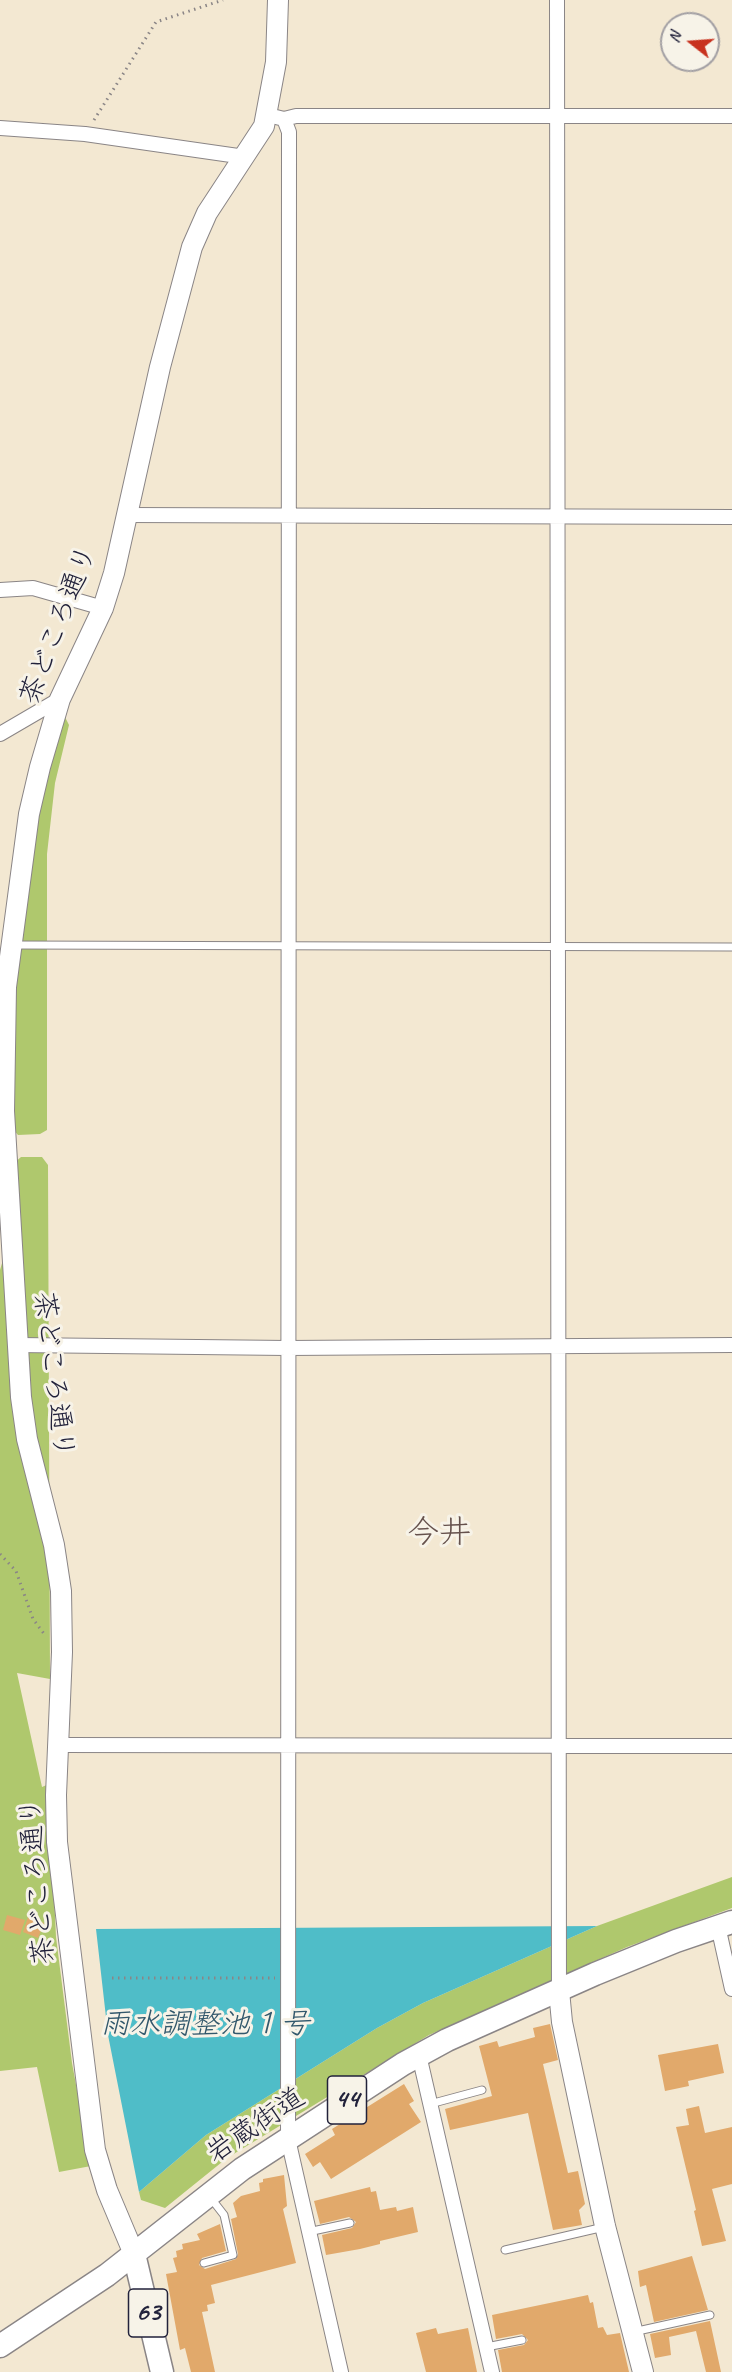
<!DOCTYPE html>
<html>
<head>
<meta charset="utf-8">
<style>
	body { margin:0 }
	#map { position:relative; width:732px; height:2372px; overflow:hidden; background:#f3e8d2; font-family:Caveat,sans-serif }
	canvas { display:block }
	.north { position:absolute; left:660px; top:12px; width:60px; height:60px; box-sizing:border-box; background:#f7f3e8; border:2px solid #a29fa3; border-radius:50%; rotate:287deg; font-size:16px; font-weight:700; line-height:24px; text-align:center; color:#22223b }
	.north::after { content:''; display:block; margin:auto; width:21px; height:27px; background:#c8321e; clip-path:polygon(50% 0,100% 100%,50% 72%,0 100%) }
</style>
</head>
<body>
<div id="map">
<canvas width="732" height="2372"></canvas>
<div class="north">N</div>
</div>
<script>
const ctx = document.querySelector('canvas').getContext('2d');
ctx.lineJoin = 'round';
function paint(path, color) {
  ctx.fillStyle = color;
  ctx.fill(path, 'evenodd');
}
function shape(rows) {
  const path = new Path2D();
  for (const r of rows) {
    path.moveTo(r[0], r[1]);
    for (let i = 2; i < r.length; i += 2) path.lineTo(r[i], r[i + 1]);
  }
  return path;
}
function stroke(path, color, width, dash) {
  ctx.strokeStyle = color;
  ctx.lineWidth = width;
  ctx.lineCap = dash ? 'butt' : 'round';
  ctx.setLineDash(dash || []);
  ctx.stroke(path);
}
function label(font, color, halo, rows, align = 'center') {
  ctx.font = font + ' Caveat,"Klee One",sans-serif';
  ctx.lineWidth = 6;
  ctx.setLineDash([]);
  ctx.textBaseline = 'middle';
  ctx.strokeStyle = halo;
  ctx.fillStyle = color;
  for (const [text, x, y, turn = 0] of rows) {
    ctx.save();
    ctx.translate(x, y);
    ctx.rotate((+turn || 0) * Math.PI / 180);
    ctx.textAlign = isNaN(turn) ? turn : align;
    if (halo) ctx.strokeText(text, 0, 0);
    ctx.fillText(text, 0, 0);
    ctx.restore();
  }
}
paint(shape([
	[65,717,69,725,55,783,47,854,47,1130,40,1134,18,1135,10,1126,10,993,30,829],
	[21,1157,42,1157,48,1165,50,1679,17,1673,42,1787,49,1784,56,1937,72,2063,91,2166,59,2172,37,2067,0,2071,0,1270,15,1219,13,1164],
	[732,1877,732,1908,627,1947,429,2035,227,2158,165,2208,141,2200,139,2192,206,2135,377,2028,423,2003,597,1926]
]), '#afc86d');
paint(shape([
	[597,1926,423,2003,377,2028,206,2135,139,2192,108,2035,96,1929]
]), '#4fbdc8');
paint(shape([
	[7,1915,25,1920,20,1935,3,1930],
	[28,1917,44,1923,38,1938,23,1932],
	[550,2024,558,2060,543,2064,568,2173,578,2171,585,2204,579,2210,582,2225,553,2230,528,2113,450,2130,445,2109,492,2096,479,2046,497,2041,499,2047,535,2037,533,2028],
	[718,2044,724,2073,688,2081,689,2086,665,2091,658,2055],
	[404,2084,414,2101,409,2104,421,2122,331,2179,320,2162,313,2167,305,2154,335,2135,332,2129],
	[699,2106,705,2133,732,2127,732,2184,712,2189,726,2241,702,2246,694,2211,696,2210,676,2127,689,2125,686,2109],
	[284,2175,287,2206,283,2209,296,2263,211,2285,215,2303,207,2305,208,2311,202,2312,215,2372,191,2372,185,2348,180,2350,166,2274,177,2272,173,2258,177,2257,176,2251,183,2249,182,2244,200,2240,197,2234,220,2224,226,2251,202,2258,199,2265,205,2269,236,2259,238,2254,231,2219,237,2217,233,2203,241,2196,260,2191,259,2183,263,2182,263,2179],
	[370,2187,371,2192,376,2191,380,2210,396,2207,397,2211,413,2207,418,2232,380,2241,380,2244,360,2249,326,2255,322,2235,352,2228,356,2222,349,2217,320,2224,314,2201],
	[692,2256,708,2310,654,2322,646,2285,640,2287,638,2271],
	[588,2295,590,2303,593,2302,598,2328,603,2327,607,2335,620,2333,629,2372,502,2372,498,2350,524,2345,528,2340,522,2334,496,2339,492,2315],
	[710,2321,721,2372,706,2372,696,2331,669,2337,671,2355,655,2358,650,2334],
	[436,2328,438,2334,468,2328,477,2372,426,2372,416,2333]
]), '#e1a96b');
const lane = shape([
	[13,945,732,947],
	[430,2104,482,2090],
	[308,2232,350,2223],
	[505,2250,604,2227],
	[204,2263,233,2255,224,2215,210,2197],
	[633,2332,710,2315],
	[486,2347,522,2340]
]);
const street = shape([
	[557,0,559,1991],
	[276,117,284,119,296,116,732,116],
	[284,119,289,132,288,2139,341,2372],
	[0,128,85,134,245,157],
	[126,515,732,517],
	[0,590,33,588,103,608],
	[0,734,60,699],
	[17,1345,287,1348,732,1345],
	[59,1745,732,1746],
	[718,1926,732,1989],
	[419,2055,492,2372]
]);
const secondary = shape([
	[559,1991,562,2022,605,2226,643,2372],
	[134,2254,107,2190,95,2150,57,1842,56,1795,62,1652,61,1591,54,1545,27,1439,21,1397,4,1111,6,987,29,814,40,767,60,699,103,608,114,573,160,367,192,247,207,213,264,126,276,62,278,0]
]);
const primary = shape([
	[134,2254,162,2372],
	[0,2346,107,2275,242,2169,403,2064,447,2040,595,1974,676,1941,732,1922]
]);
stroke(lane, '#8a8586', 9);
stroke(street, '#8a8586', 16);
stroke(secondary, '#8a8586', 22);
stroke(primary, '#8a8586', 25);
stroke(shape([
	[94,120,156,22,223,0],
	[0,1554,16,1571,33,1619,45,1635],
	[112,1978,275,1978]
]), '#8a8586', 3, [1.5, 4.5]);
stroke(lane, '#fff', 7);
stroke(street, '#fff', 14);
stroke(secondary, '#fff', 20);
stroke(primary, '#fff', 22);
for (const [x, y, w] of [
	[347,2100,39],
	[148,2313,39]
]) {
  const box = new Path2D();
  box.roundRect(x - w / 2, y - 24, w, 48, 4.5);
  ctx.fillStyle = '#f7f3e8';
  ctx.fill(box);
  stroke(box, '#22223b', 1.5);
}
label('bold 27px', '#22223b', null, [
	["44",347,2100],
	["63",148,2313]
]);
label('28px', '#22223b', '#f7f3e8', [
	["茶どころ通り",59,625,-69],
	["茶どころ通り",53,1375,83],
	["茶どころ通り",38,1881,-95],
	["岩蔵街道",256,2126,-34]
]);
label('italic 30px', '#32586c', '#f7f3e8', [
	["雨水調整池１号",205,2025]
]);
label('32px', '#65514c', '#f7f3e8', [
	["今井",439,1534]
]);
</script>
</body>
</html>
